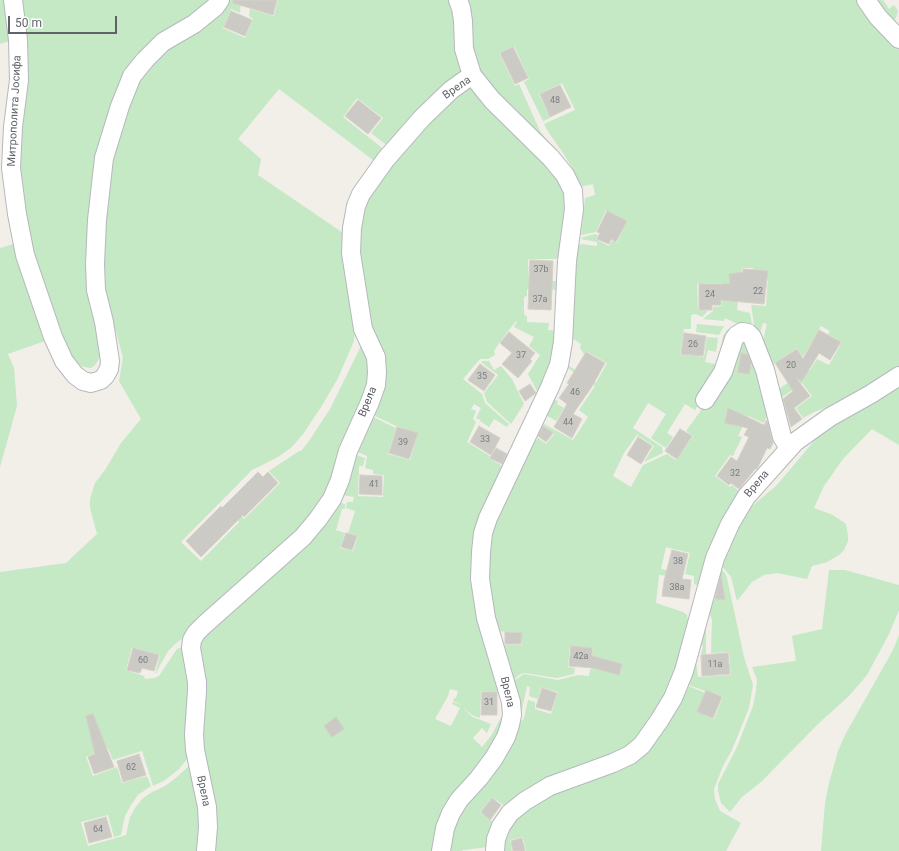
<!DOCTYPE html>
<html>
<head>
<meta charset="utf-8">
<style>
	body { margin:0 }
	#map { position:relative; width:899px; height:851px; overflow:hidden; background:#f1efe8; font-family:Roboto,sans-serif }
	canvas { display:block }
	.scale { position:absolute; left:8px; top:16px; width:109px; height:18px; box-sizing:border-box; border:2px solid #5f6368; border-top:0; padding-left:5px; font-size:12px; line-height:14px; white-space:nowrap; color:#5f6368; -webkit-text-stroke:3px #fff; paint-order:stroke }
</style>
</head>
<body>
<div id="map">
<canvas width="899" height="851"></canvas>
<div class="scale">50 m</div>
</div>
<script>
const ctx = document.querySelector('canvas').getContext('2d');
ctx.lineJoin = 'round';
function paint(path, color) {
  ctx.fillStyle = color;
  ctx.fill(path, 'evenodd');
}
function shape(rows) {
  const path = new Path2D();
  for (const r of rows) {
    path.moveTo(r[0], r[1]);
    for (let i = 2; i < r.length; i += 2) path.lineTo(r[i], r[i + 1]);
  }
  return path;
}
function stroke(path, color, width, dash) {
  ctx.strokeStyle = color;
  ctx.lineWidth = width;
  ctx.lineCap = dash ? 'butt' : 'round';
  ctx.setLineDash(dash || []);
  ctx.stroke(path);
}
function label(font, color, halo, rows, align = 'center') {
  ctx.font = font + ' Roboto,sans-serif';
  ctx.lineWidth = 3.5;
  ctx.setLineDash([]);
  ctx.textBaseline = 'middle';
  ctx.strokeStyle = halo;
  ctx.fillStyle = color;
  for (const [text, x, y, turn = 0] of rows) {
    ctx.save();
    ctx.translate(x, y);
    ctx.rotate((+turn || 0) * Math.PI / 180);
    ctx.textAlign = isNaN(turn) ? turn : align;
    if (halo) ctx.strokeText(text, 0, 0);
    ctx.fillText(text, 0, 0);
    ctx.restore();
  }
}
paint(shape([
	[0,0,5,0,10,41,0,44],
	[21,0,212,0,210,3,158,37,96,157,101,352,99,359,95,365,91,368,84,367,76,363,70,354,62,340,30,249,18,159],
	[227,0,241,0,240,13,231,9,223,28,245,38,253,19,249,16,250,9,274,16,278,0,863,0,899,44,899,368,834,405,814,412,803,418,796,408,812,396,802,383,777,401,775,393,783,386,810,370,817,359,829,365,842,342,828,334,830,331,821,326,803,357,797,348,767,368,763,340,767,324,763,323,757,343,751,305,766,306,768,279,753,277,753,268,742,268,737,310,750,313,753,331,725,318,724,321,703,319,713,311,713,307,722,306,722,283,697,284,698,310,708,311,702,317,696,314,691,315,691,329,684,329,680,354,704,357,707,337,718,338,716,352,708,350,705,362,719,365,722,353,720,352,723,336,727,330,729,329,728,342,718,372,695,410,685,404,667,433,673,437,666,448,651,438,666,414,648,403,633,428,662,447,663,453,644,462,654,446,637,435,624,453,613,476,631,487,643,465,667,454,676,460,693,436,686,431,705,405,744,336,770,410,764,423,748,416,738,436,742,437,733,456,730,455,715,476,730,487,732,485,740,492,721,521,712,542,697,585,694,584,694,576,685,574,690,553,666,547,661,569,681,574,680,577,659,575,656,603,683,612,687,615,688,620,687,633,678,668,654,718,626,749,506,807,492,797,480,812,495,824,488,847,463,850,462,851,449,851,450,839,457,817,524,718,528,700,535,702,535,709,551,714,558,692,541,687,538,699,529,696,530,687,527,686,521,714,514,681,524,674,558,680,578,675,589,676,590,670,591,670,593,648,570,646,568,667,575,668,574,674,557,678,524,673,519,675,514,680,509,661,502,646,505,645,522,645,522,633,497,631,489,590,489,537,527,452,538,438,546,444,554,434,543,425,544,424,573,440,588,417,579,410,595,386,566,367,566,364,596,383,607,363,586,351,584,354,580,348,581,344,570,337,573,263,577,247,581,244,597,246,597,242,581,239,581,238,595,234,598,235,596,239,609,246,612,240,617,243,627,221,606,210,596,232,581,235,585,198,595,195,593,184,580,187,571,166,563,153,549,133,544,124,575,110,562,83,539,94,550,118,543,121,524,82,529,79,514,46,499,53,515,86,519,84,540,131,553,148,463,69,460,74,389,147,371,133,383,118,357,98,343,117,386,151,377,163,279,89,238,139,261,159,258,175,346,235,355,331,354,341,338,378,323,404,303,434,291,448,278,457,252,470,181,542,201,561,239,522,233,515,236,511,244,519,280,483,269,471,296,453,302,450,311,438,330,409,361,346,369,357,369,383,333,481,314,518,191,632,175,644,168,651,156,673,155,674,160,655,132,647,126,670,144,676,145,679,154,678,159,676,177,649,182,647,185,650,191,674,192,753,179,769,165,780,153,786,142,751,113,760,108,748,86,757,93,776,117,767,122,783,147,776,151,786,138,795,131,805,125,816,121,835,114,837,108,815,81,822,88,846,126,835,130,817,135,808,142,799,152,792,165,786,177,777,191,764,194,765,202,851,0,851,0,572,66,563,97,534,90,508,90,499,95,483,105,470,121,443,141,419,119,381,123,357,104,290,103,242,111,159,136,85,152,62],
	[868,0,883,0,889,9,894,5,898,11,896,18,892,22],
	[460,87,471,87,555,173,567,195,560,257,555,259,528,259,529,281,559,281,559,290,527,289,527,296,524,297,524,314,527,317,527,322,549,323,548,330,557,331,553,362,539,395,528,374,540,355,529,346,534,337,514,327,517,321,516,321,499,343,494,351,495,355,488,359,480,359,463,379,482,394,485,403,509,424,507,427,494,419,489,427,480,421,480,420,476,418,481,408,474,404,471,409,476,411,473,419,476,422,467,442,490,456,489,458,504,467,482,514,500,698,499,698,499,692,481,691,480,718,474,716,468,712,462,705,453,701,454,698,456,698,458,691,450,689,448,696,435,719,451,726,460,708,452,704,453,702,462,705,468,713,473,717,491,724,487,733,482,728,473,738,482,747,491,736,503,714,504,723,434,851,210,851,201,763,194,645,335,501,345,504,345,509,342,509,336,530,345,533,340,548,353,551,358,536,348,533,355,511,346,508,347,502,353,502,354,497,342,495,351,453,365,458,363,466,359,466,358,496,383,497,384,475,373,474,373,470,365,468,367,456,353,450,369,415,396,428,388,454,410,460,418,433,396,426,369,413,370,334,355,223,376,180],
	[14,244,18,263,45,341,8,354,14,368,17,406,0,467,0,248],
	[697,324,719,326,724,326,719,335,696,332],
	[482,361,489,361,494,370,501,366,512,379,524,404,511,424,487,402,484,393,498,375,482,363],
	[899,384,899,445,872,429,843,459,824,486,814,508,833,515,846,524,848,536,848,541,844,550,839,555,827,562,812,566,807,579,777,573,764,575,752,582,737,601,731,577,721,565,740,520,751,507,777,485,824,429],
	[553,399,558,401,557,404,564,408,556,421,546,415],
	[721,569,725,573,727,578,744,657,753,685,749,708,732,750,723,766,714,789,715,799,720,811,741,823,726,851,526,851,523,837,510,840,512,851,502,851,503,844,512,824,523,812,561,788,603,774,678,706,689,686,705,693,697,712,714,719,723,697,706,690,705,691,689,685,696,661,698,677,731,675,729,652,711,653,712,620,708,608,711,599,725,600,720,570],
	[829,570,845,570,899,585,899,610,889,634,867,675,849,696,819,723,761,782,742,797,730,812,721,803,718,791,718,784,737,747,753,706,756,691,757,680,752,667,796,661,792,636,822,629],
	[706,621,706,654,701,654,703,646,700,645],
	[899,635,899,851,821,851,825,803,829,783,838,751,845,735,893,650]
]), '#c5e8c5');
const building = shape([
	[233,0,277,0,273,15,233,3,233,0],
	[231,11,252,20,245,36,224,27,231,11],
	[513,47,528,78,515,84,500,53,513,47],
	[560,85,571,107,550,117,540,94,560,85],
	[358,100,381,118,368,134,345,116,358,100],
	[607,211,627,221,616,242,611,239,609,244,597,239,600,233,597,232,607,211],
	[530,260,553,261,551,310,528,309,530,260],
	[743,269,768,271,764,304,721,300,721,305,712,305,712,310,699,310,699,284,730,284,729,274,743,272,743,269],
	[819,330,841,342,830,360,819,353,802,381,796,378,810,396,794,408,802,419,791,427,783,399,793,391,775,363,797,349,803,359,819,330],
	[509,332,535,353,530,359,532,361,518,378,502,364,512,353,500,343,509,332],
	[684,333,706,336,703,356,681,354,684,333],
	[586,352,605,363,591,388,573,414,582,419,572,438,554,427,567,404,559,398,569,384,567,383,586,352],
	[741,353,748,355,751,363,749,374,738,372,741,353],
	[480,364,495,375,484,391,468,380,480,364],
	[530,384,536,393,525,401,519,391,530,384],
	[728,408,764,425,767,420,773,443,770,449,767,448,757,469,755,469,739,489,731,483,729,485,717,476,731,457,737,461,749,437,744,435,748,428,725,423,728,408],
	[479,426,500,438,491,455,470,442,479,426],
	[543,426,553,433,546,442,538,436,543,426],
	[397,427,418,433,409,459,389,453,397,427],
	[680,429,692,436,677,459,665,451,680,429],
	[638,437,652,446,641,464,627,455,638,437],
	[496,448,507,454,502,464,490,458,496,448],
	[258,472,263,477,268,472,278,483,244,517,243,515,201,557,186,541,221,506,222,508,258,472],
	[360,475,382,476,382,495,359,494,360,475],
	[346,533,357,536,352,550,341,547,346,533],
	[672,550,688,554,682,579,691,580,689,599,662,596,664,581,672,550],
	[721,574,725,600,715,599,721,574],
	[505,632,522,633,521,644,505,644,505,632],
	[571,646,592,648,592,656,622,664,619,675,594,668,569,666,571,646],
	[133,648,159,655,154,671,142,668,140,673,127,670,133,648],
	[728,653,730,674,702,676,701,655,728,653],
	[542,688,557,693,551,711,536,707,542,688],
	[706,690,722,697,713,718,697,712,706,690],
	[482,692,497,692,497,715,481,715,482,692],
	[93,714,114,767,94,774,88,757,95,754,86,716,93,714],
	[336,717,344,729,332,737,324,726,336,717],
	[139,754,146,775,123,782,117,761,139,754],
	[492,798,501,805,490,820,481,812,492,798],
	[106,817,112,837,89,843,84,823,106,817],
	[522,838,525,851,513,851,511,841,522,838]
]);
paint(building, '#cccac5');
stroke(building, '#d6d1c6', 1);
const minor = shape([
	[13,0,18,40,19,80,13,127,11,168,17,214,25,255,53,337,64,361,75,375,83,381,91,383,101,380,105,376,109,369,110,361,104,322,96,290,95,264,97,220,104,158,120,106,132,76,145,60,163,42,194,24,215,7,220,0],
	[866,0,878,17,899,39],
	[705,400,723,372,734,339,737,335,742,332,748,333,752,337,765,370,780,429,782,437,789,448],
	[206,851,208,827,207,807,195,750,194,734,197,691,197,682,191,648,192,640,196,633,204,625,303,537,318,519,332,499,340,480,348,451,370,402,376,385,377,372,376,357,363,329,351,253,352,228,356,206,361,194,386,159,422,118,451,90,472,75],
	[441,851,445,828,451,813,459,800,479,778,494,758,506,737,510,725,512,715,511,702,486,618,480,579,481,552,483,533,488,518,550,387,559,365,563,342,567,261,574,209,573,191,565,175,551,158,492,100,472,75,464,49,463,21,461,8,458,0],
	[495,851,496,839,501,826,510,813,525,801,550,786,613,763,630,755,642,745,659,721,673,698,684,671,715,558,730,524,746,497,795,442,830,417,871,394,899,376]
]);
stroke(minor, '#b5b8bc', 20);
stroke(minor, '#fff', 18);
label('9px', '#7a7d7f', null, [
	["48",555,101],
	["37b",541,270],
	["22",758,292],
	["24",710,295],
	["37a",540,300],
	["26",693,345],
	["37",521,356],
	["20",791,366],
	["35",482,377],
	["46",575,393],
	["44",568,423],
	["33",485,440],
	["39",403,443],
	["32",735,474],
	["41",374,485],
	["38",678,562],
	["38a",677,588],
	["42a",581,657],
	["60",143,661],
	["11a",715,665],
	["31",489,703],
	["62",131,768],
	["64",98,830]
]);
label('11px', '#5f6368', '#fff', [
	["Врела",457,88,-35],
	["Митрополита Јосифа",15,111,-87],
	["Врела",368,402,-68],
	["Врела",757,484,-50],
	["Врела",507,692,77],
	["Врела",203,791,79]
]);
</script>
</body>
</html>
